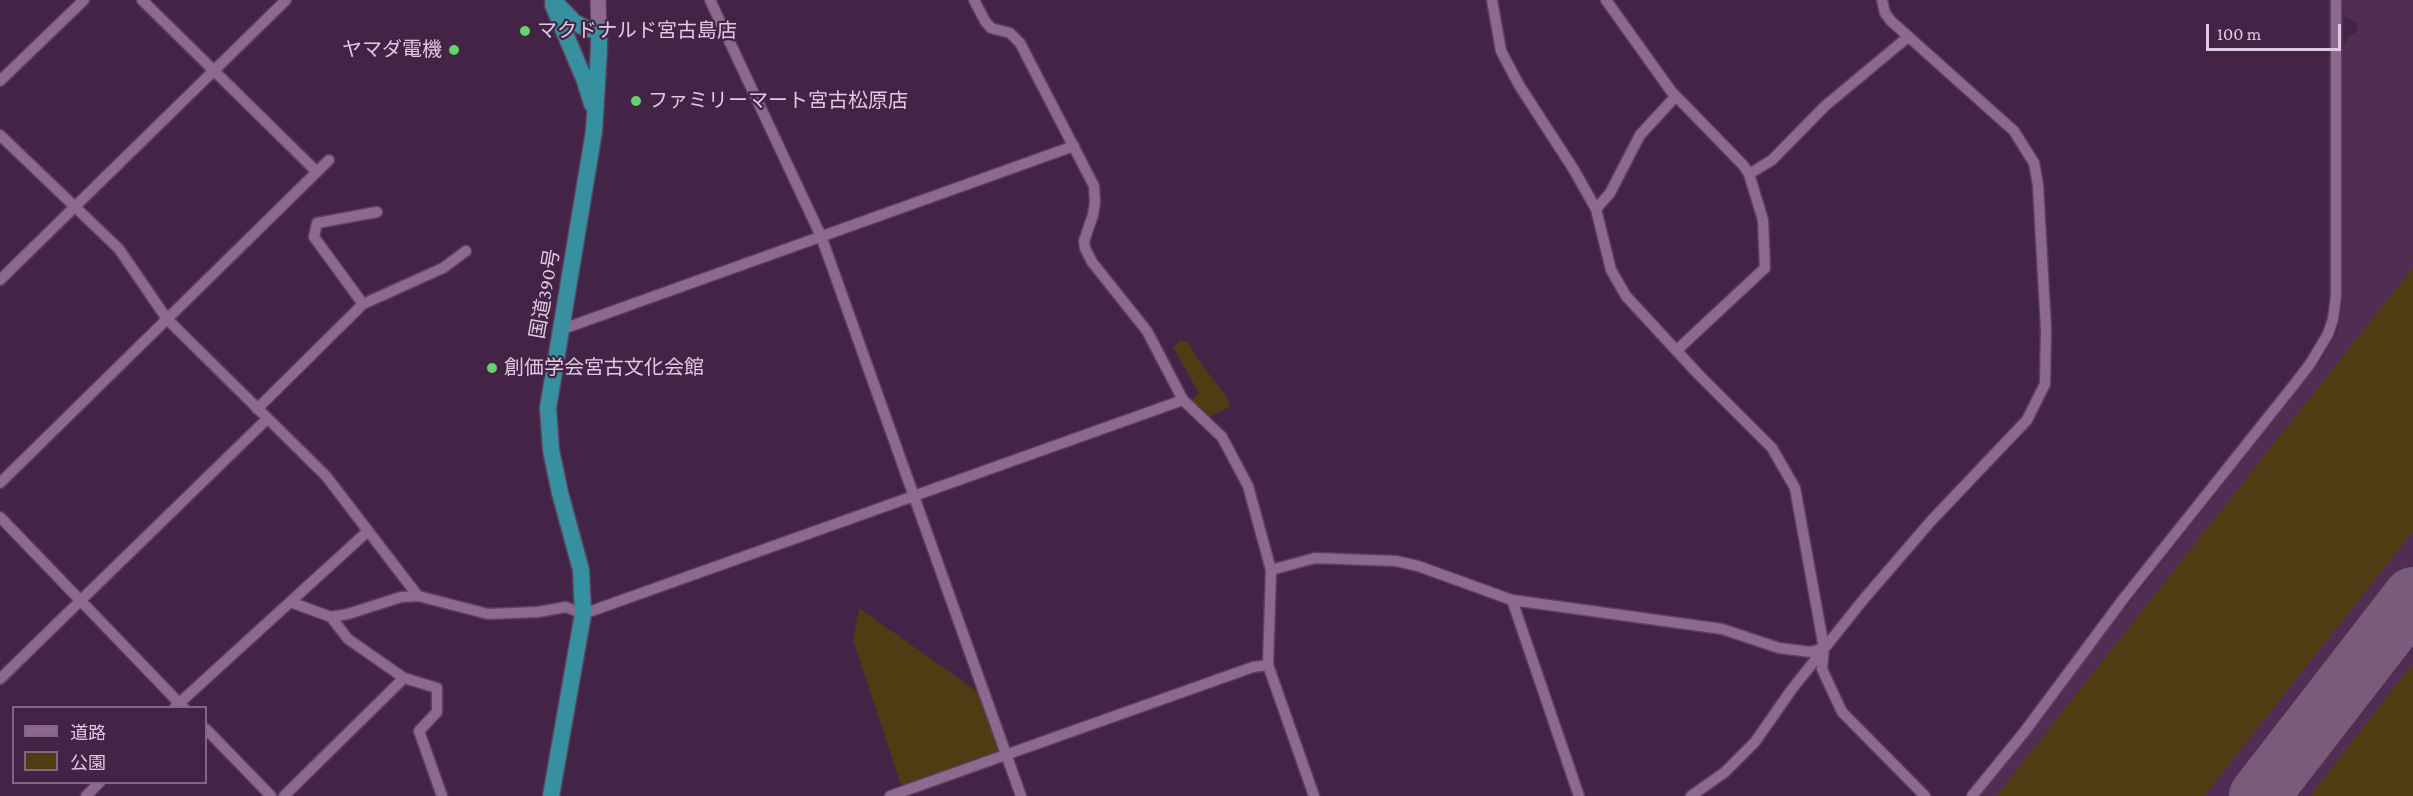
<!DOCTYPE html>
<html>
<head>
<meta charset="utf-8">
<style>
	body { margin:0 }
	#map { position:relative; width:2413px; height:796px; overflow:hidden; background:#432446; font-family:"Crimson Pro","Noto Sans JP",serif }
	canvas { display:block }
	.legend { position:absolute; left:12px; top:706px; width:195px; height:78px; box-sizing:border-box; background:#432446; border:2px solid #816784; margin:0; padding:8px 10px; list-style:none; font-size:18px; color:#dfcbe0 }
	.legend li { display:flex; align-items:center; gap:12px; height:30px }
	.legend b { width:30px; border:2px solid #816784 }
	.scale { position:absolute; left:2206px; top:24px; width:135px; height:27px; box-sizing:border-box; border:3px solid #dfcbe0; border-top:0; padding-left:8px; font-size:18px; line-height:21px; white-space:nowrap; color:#dfcbe0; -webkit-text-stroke:4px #432446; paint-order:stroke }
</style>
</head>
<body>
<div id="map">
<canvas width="2413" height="796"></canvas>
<ul class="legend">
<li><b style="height:8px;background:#8d698f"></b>道路</li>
<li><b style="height:16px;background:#4e3c12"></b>公園</li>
</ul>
<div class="scale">100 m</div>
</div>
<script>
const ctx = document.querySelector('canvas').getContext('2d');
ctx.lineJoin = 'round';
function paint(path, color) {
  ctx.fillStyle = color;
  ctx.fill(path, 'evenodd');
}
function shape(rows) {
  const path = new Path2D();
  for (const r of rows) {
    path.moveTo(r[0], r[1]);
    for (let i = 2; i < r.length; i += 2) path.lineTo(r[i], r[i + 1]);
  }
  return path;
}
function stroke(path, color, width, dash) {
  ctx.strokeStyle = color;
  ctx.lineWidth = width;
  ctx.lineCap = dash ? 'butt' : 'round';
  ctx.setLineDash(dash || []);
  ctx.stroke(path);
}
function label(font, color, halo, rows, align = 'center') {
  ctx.font = font + ' "Crimson Pro","Noto Sans JP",serif';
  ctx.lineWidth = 4.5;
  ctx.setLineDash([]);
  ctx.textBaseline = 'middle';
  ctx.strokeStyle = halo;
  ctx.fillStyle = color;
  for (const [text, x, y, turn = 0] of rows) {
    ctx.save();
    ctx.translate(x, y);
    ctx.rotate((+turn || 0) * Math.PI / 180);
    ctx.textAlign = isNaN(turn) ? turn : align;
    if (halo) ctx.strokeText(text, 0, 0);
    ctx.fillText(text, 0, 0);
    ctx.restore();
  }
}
paint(shape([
	[2341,0,2413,0,2413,796,1977,796,2321,361,2338,330,2343,298,2342,48,2348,37,2357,32,2357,23,2345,17]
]), '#512d54');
paint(shape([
	[2413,267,2413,531,2204,796,1996,796],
	[1180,341,1188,342,1198,360,1225,395,1231,406,1207,418,1191,400,1199,393,1173,347],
	[859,608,982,695,1003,754,902,788,853,640],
	[2410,667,2413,667,2413,796,2310,796]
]), '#4e3c12');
stroke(shape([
	[2398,616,2413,628]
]), '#785c7a', 24);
stroke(shape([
	[2259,796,2413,597]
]), '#785c7a', 60);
const minor = shape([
	[142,0,317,172],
	[710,0,821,236,1021,796],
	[974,0,985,21,991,28,1010,33,1020,43,1094,186,1095,202,1093,215,1084,241,1085,248,1092,262,1147,331,1183,400,1222,437,1248,486,1271,570,1268,665,1314,796],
	[1492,0,1501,51,1519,85,1574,170,1596,209,1611,270,1626,296,1698,374,1772,448,1795,488,1824,648,1822,669,1842,712,1925,796],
	[1606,0,1671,91,1743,165,1749,174,1763,220,1765,268,1677,350],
	[0,81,84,0],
	[0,135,119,249,167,319,326,476,418,596],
	[1749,174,1772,160,1825,106,1908,37],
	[1596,209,1610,193,1640,135,1676,96],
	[0,280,286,0],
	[363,304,443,268,466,251],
	[560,330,1074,146],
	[257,409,363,304,314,237,317,223,377,212],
	[0,483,329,160],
	[0,517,184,708],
	[1271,570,1315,558,1396,561,1418,566,1512,600,1722,629,1779,648,1811,652,1824,648],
	[1512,600,1579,796],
	[290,602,331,617,348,614,401,597,418,596,488,614,538,612,566,607,583,614,1183,400],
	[331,617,348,639,404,678,437,688,437,712,419,731,442,796],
	[0,679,267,419],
	[175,707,368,531],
	[206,729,271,796],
	[86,796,100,782],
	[284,796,404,678],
	[890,796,1253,667,1268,665],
	[1691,796,1725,772,1755,742,1792,689,1863,600,1931,521,2027,420,2045,384,2046,329,2038,185,2034,163,2014,131,1891,21,1885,13,1882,0],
	[1972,796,2025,731,2124,598,2293,386,2310,364,2328,334,2333,319,2336,296,2336,0]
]);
const secondary = shape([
	[598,0,599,30]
]);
const trunk = shape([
	[553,5,585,81,592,104],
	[551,796,583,614,581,570,560,493,551,450,548,408,594,131,599,49,599,30,587,29,574,22,553,0]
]);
stroke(minor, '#5c415e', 13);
stroke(secondary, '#5c415e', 17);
stroke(trunk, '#5c415e', 19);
stroke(minor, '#8d698f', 10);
stroke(secondary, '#8d698f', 15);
stroke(trunk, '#3690a0', 16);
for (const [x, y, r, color] of [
	[525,31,6,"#63d469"],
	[454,50,6,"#63d469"],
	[636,101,6,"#63d469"],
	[492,368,6,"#63d469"]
]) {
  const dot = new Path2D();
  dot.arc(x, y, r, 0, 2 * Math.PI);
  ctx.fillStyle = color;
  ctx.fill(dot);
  stroke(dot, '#432446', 2);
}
label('20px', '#dfcbe0', '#432446', [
	["マクドナルド宮古島店",537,31],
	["ヤマダ電機",442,50,"right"],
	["ファミリーマート宮古松原店",648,101],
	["創価学会宮古文化会館",504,368]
], 'left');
label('20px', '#dfcbe0', '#432446', [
	["国道390号",545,294,-80]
]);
</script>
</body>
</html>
